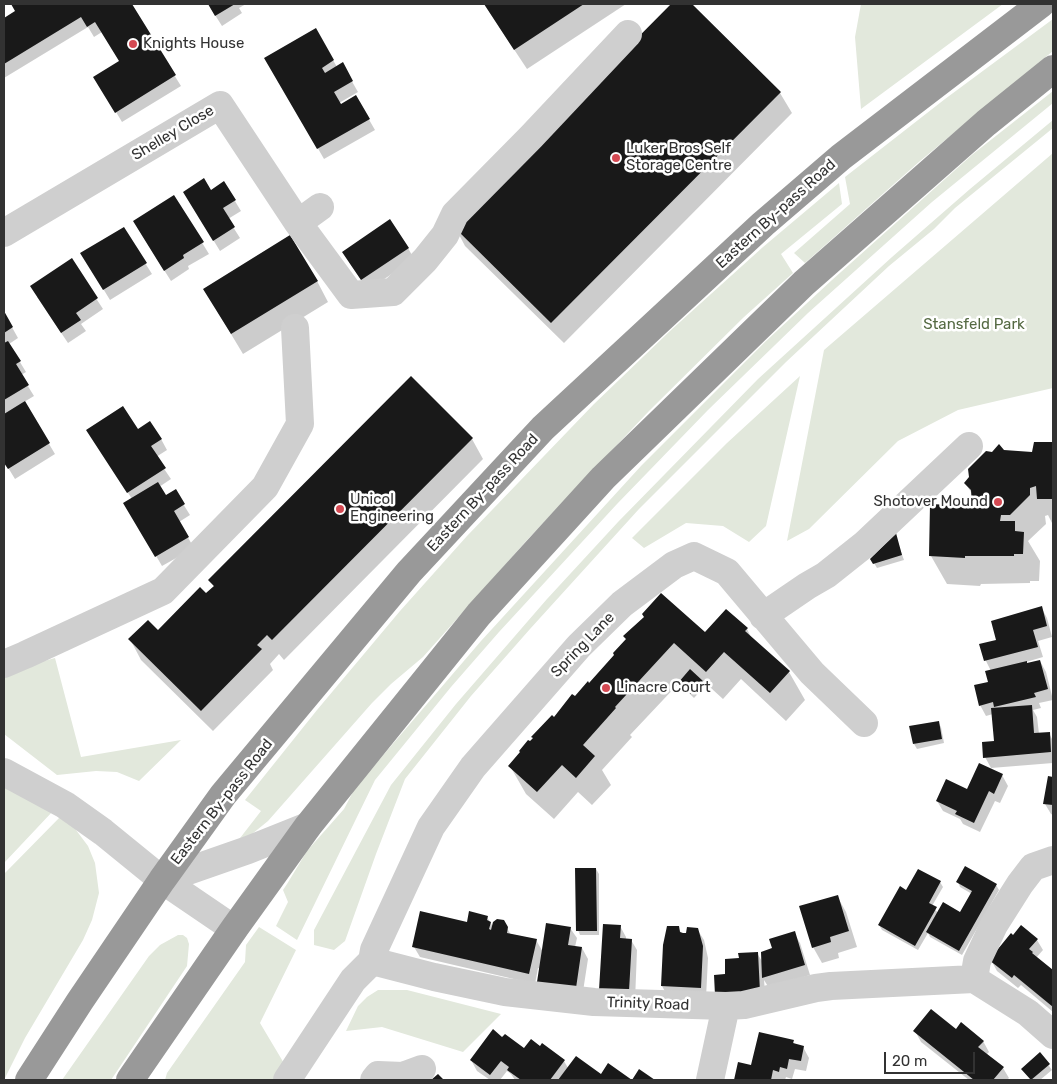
<!DOCTYPE html>
<html>
<head>
<meta charset="utf-8">
<style>
	body { margin:0 }
	#map { position:relative; width:1057px; height:1084px; overflow:hidden; background:#fff; font-family:Rubik,sans-serif }
	canvas { display:block }
	.frame { position:absolute; inset:0; border:5px solid #323232; pointer-events:none }
	.scale { position:absolute; left:884px; top:1052px; width:91px; height:22px; box-sizing:border-box; border:2px solid #323232; border-top:0; padding-left:6px; font-size:15px; line-height:18px; white-space:nowrap; color:#323232; -webkit-text-stroke:4px #fff; paint-order:stroke }
</style>
</head>
<body>
<div id="map">
<canvas width="1057" height="1084"></canvas>
<div class="frame"></div>
<div class="scale">20 m</div>
</div>
<script>
const ctx = document.querySelector('canvas').getContext('2d');
ctx.lineJoin = 'round';
function paint(path, color) {
  ctx.fillStyle = color;
  ctx.fill(path, 'evenodd');
}
function shape(rows) {
  const path = new Path2D();
  for (const r of rows) {
    path.moveTo(r[0], r[1]);
    for (let i = 2; i < r.length; i += 2) path.lineTo(r[i], r[i + 1]);
  }
  return path;
}
function stroke(path, color, width, dash) {
  ctx.strokeStyle = color;
  ctx.lineWidth = width;
  ctx.lineCap = dash ? 'butt' : 'round';
  ctx.setLineDash(dash || []);
  ctx.stroke(path);
}
function label(font, color, halo, rows, align = 'center') {
  ctx.font = font + ' Rubik,sans-serif';
  ctx.lineWidth = 5;
  ctx.setLineDash([]);
  ctx.textBaseline = 'middle';
  ctx.strokeStyle = halo;
  ctx.fillStyle = color;
  for (const [text, x, y, turn = 0] of rows) {
    ctx.save();
    ctx.translate(x, y);
    ctx.rotate((+turn || 0) * Math.PI / 180);
    ctx.textAlign = isNaN(turn) ? turn : align;
    if (halo) ctx.strokeText(text, 0, 0);
    ctx.fillText(text, 0, 0);
    ctx.restore();
  }
}
paint(shape([
	[861,4,1003,4,861,109,855,37],
	[1053,19,1053,51,920,161,805,263,794,253,850,204,845,177,945,99],
	[1053,91,1053,103,932,202,808,313,708,410,617,504,499,632,451,687,375,780,297,940,276,926,288,902,283,890,287,884,307,851,344,809,355,788,481,641,641,466,766,341,832,280,973,154],
	[1053,120,1053,128,955,208,934,229,889,266,786,362,639,509,530,629,471,696,405,779,376,854,345,941,334,950,314,945,314,930,391,785,456,704,547,599,618,522,758,379,892,257,970,189],
	[1053,153,1053,388,958,410,898,441,809,529,787,541,824,350],
	[839,183,842,204,781,254,793,273,744,317,649,411,528,539,423,657,391,684,372,703,268,821,252,834,237,842,261,811,245,800,317,710,400,611,467,536,594,404,670,331,763,247],
	[800,376,766,526,749,542,723,526,686,523,644,548,632,538,727,443],
	[55,658,81,757,181,740,139,781,117,772,96,771,57,775,4,734,4,672],
	[4,786,53,811,4,863],
	[61,816,70,822,88,846,95,863,99,893,92,920,83,940,25,1038,4,1080,4,874],
	[259,927,296,950,260,1023,285,1065,274,1080,165,1080,167,1073,245,962,246,945],
	[178,935,183,935,187,938,189,944,187,966,111,1080,62,1080,149,956,160,945],
	[378,990,407,990,501,1014,463,1052,382,1027,346,1031,358,1006,367,997]
]), '#e2e8dc');
paint(shape([
	[12,4,130,4,181,86,122,122,95,77,120,62,102,32,94,37,88,27,4,78,4,20,17,12],
	[208,4,246,4,239,8,242,13,222,26],
	[484,4,626,4,527,69],
	[673,4,690,4,780,93,792,113,564,343,465,246,454,225],
	[315,29,337,67,342,64,358,92,339,103,341,106,356,97,375,130,324,159,266,58],
	[224,183,241,211,228,219,240,238,220,251,190,202],
	[174,197,209,254,188,266,189,269,171,281,140,232],
	[123,228,152,274,110,300,88,264],
	[408,248,414,259,368,290,349,262],
	[71,260,103,309,81,324,86,331,68,343,37,297],
	[317,281,328,302,243,354,216,309],
	[4,313,18,338,9,344,26,372,21,375,34,396,24,402,55,454,15,479,4,461],
	[138,430,161,439,167,450,156,457,171,479,159,487,165,497,175,491,190,515,179,522,194,548,162,566,125,503,132,499,94,441],
	[472,439,483,459,284,660,279,654,270,664,273,670,213,731,141,660,130,639,158,632,214,587,210,580],
	[1035,443,1053,444,1053,525,1048,515,1045,516,1046,524,1028,541,1040,561,1039,581,1030,581,1030,583,981,584,980,586,947,584,931,556,931,506,973,507,973,495,965,483,1003,451,1034,454],
	[895,535,904,560,877,568,874,563],
	[1041,607,1047,618,1052,637,1038,641,1043,657,1026,662,1027,664,1040,661,1046,672,1053,700,1039,703,1041,708,1033,710,1037,717,1039,734,1049,733,1053,741,1053,763,991,768,985,757,995,742,993,714,986,716,980,705,989,683,991,671,986,661,981,645,998,641],
	[747,629,752,639,789,672,805,700,786,721,741,679,723,699,702,680,705,686,694,698,679,683,630,735,632,737,602,770,611,785,592,805,578,792,554,819,526,794,510,766,575,697,590,684,616,655,705,634],
	[938,722,941,727,944,743,917,749,914,744],
	[1002,775,1008,786,1000,803,995,801,980,832,963,824,960,819,943,811,937,801,968,790],
	[1049,778,1053,778,1053,815,1051,814,1045,804],
	[596,869,599,874,599,935,580,935,578,930],
	[940,882,943,887,932,906,938,913,961,914,972,894,960,887,958,882,996,885,999,890,962,955,930,937,928,933,918,950,882,930,879,925,907,892],
	[837,896,846,912,857,947,838,953,839,958,822,963,813,947],
	[487,917,493,927,503,921,511,935,536,940,543,952,570,928,577,938,575,947,582,948,588,959,582,998,541,969,538,968,535,984,420,957,414,947],
	[620,926,626,937,626,940,631,940,637,950,635,1001,606,1000],
	[678,928,682,934,688,934,697,929,704,940,708,958,706,998,668,997,662,986],
	[794,933,800,943,810,975,769,988,764,980,766,1003,727,975,740,960,757,953,763,963,774,949],
	[1013,936,1037,940,1043,950,1036,958,1053,972,1053,1012,1021,985,1018,988,997,971,991,960],
	[915,1031,956,1031,983,1041,989,1052,986,1055,1003,1068,1009,1078,1007,1080,969,1080,921,1042],
	[502,1039,524,1050,564,1061,568,1068,601,1076,609,1065,630,1080,515,1080,511,1074,507,1071,500,1080,490,1080,477,1071,471,1060],
	[793,1041,795,1045,803,1047,809,1058,806,1071,795,1069,792,1079,786,1077,785,1080,735,1080,739,1063,752,1067],
	[1040,1054,1052,1070,1040,1080,1031,1080,1022,1069]
]), '#0003');
paint(shape([
	[11,4,132,4,176,75,115,113,93,77,119,61,95,22,87,27,81,17,4,64,4,18,15,11],
	[208,4,235,4,215,16],
	[484,4,584,4,514,50],
	[671,4,692,4,781,92,551,323,452,225],
	[316,28,334,60,322,68,325,73,343,62,353,81,334,92,341,104,356,95,370,119,317,149,264,58],
	[204,178,211,190,224,181,236,200,223,208,235,227,213,241,183,192],
	[174,195,204,242,183,255,184,258,164,271,133,221],
	[390,219,409,248,361,280,342,252],
	[124,227,147,263,103,290,80,253],
	[290,235,318,281,231,334,203,289],
	[72,258,98,298,76,313,81,320,61,333,30,286],
	[4,311,13,327,4,333],
	[8,341,21,361,16,364,29,385,4,400,4,343],
	[411,376,473,438,272,640,267,635,257,645,262,649,201,711,128,639,148,620,158,630,200,587,206,593,214,586,208,580],
	[25,401,50,443,8,469,4,463,4,414],
	[123,406,138,429,150,421,162,439,151,446,166,468,127,493,86,430],
	[1034,442,1053,442,1053,499,1037,499,1036,486,1030,488,1030,495,1010,515,1001,515,1000,521,1015,521,1015,531,1024,532,1023,554,1014,554,1014,556,965,556,965,558,929,556,930,504,972,506,971,490,964,483,969,477,968,469,986,451,992,452,999,444,1004,450,1032,452],
	[158,482,166,495,176,489,185,504,174,511,189,537,155,557,123,503],
	[896,533,902,555,873,564,870,559],
	[661,593,705,632,726,609,748,628,745,631,790,671,770,693,724,652,706,672,674,643,615,707,616,708,583,745,595,756,576,778,562,765,537,792,508,766,520,752,519,751,528,740,530,741,533,738,531,737,552,715,554,717,572,694,575,696,588,681,589,683,614,655,613,653,626,639,623,636,644,617,642,614],
	[1042,606,1047,626,1033,630,1038,647,984,661,979,644,996,640,991,621],
	[1040,660,1048,689,1034,693,1036,697,994,707,993,702,979,706,974,685,988,682,985,671,1027,661,1027,663],
	[690,669,703,681,691,694,678,683],
	[1032,705,1034,733,1050,732,1051,752,983,758,982,742,994,741,991,708],
	[939,721,942,739,913,744,909,726],
	[979,763,1003,774,994,794,989,791,974,823,955,814,957,811,936,801,946,779,967,789],
	[1048,776,1053,777,1053,805,1043,804],
	[965,866,997,884,959,951,926,932,943,902,960,912,972,891,956,882],
	[575,868,596,868,597,931,576,931],
	[918,869,941,881,929,903,937,907,915,946,878,925,900,886,906,890],
	[838,895,849,931,830,937,831,942,812,948,799,906],
	[420,911,467,922,469,911,488,916,487,920,491,922,489,929,491,930,493,922,497,919,504,920,508,927,507,933,537,939,529,974,412,947],
	[546,923,571,927,568,945,582,947,576,988,537,982],
	[603,924,621,925,620,938,632,939,629,991,599,990],
	[1021,925,1038,939,1029,949,1033,952,1032,953,1053,970,1053,1007,1014,975,1012,978,989,960,1011,933,1013,935],
	[667,926,679,926,680,932,683,933,686,933,687,927,698,928,703,946,701,988,661,986,663,945],
	[795,931,805,965,762,978,761,952,772,948,769,939],
	[758,952,760,992,715,995,714,975,725,974,725,959,739,958,738,953],
	[931,1009,956,1029,961,1022,984,1041,978,1047,1004,1067,993,1080,974,1080,913,1031],
	[493,1029,502,1037,505,1034,524,1048,531,1039,540,1046,542,1043,565,1060,550,1080,521,1080,507,1070,509,1067,501,1061,490,1075,470,1060],
	[759,1032,794,1040,793,1043,804,1046,801,1061,789,1059,787,1069,780,1067,779,1072,773,1070,771,1080,734,1080,738,1062,751,1065],
	[1040,1052,1050,1064,1031,1080,1021,1069],
	[576,1056,601,1074,608,1063,632,1080,639,1069,655,1080,558,1080],
	[438,1074,444,1080,431,1080]
]), '#191919');
stroke(shape([
	[298,223,320,207],
	[4,233,220,105,298,223,351,295,393,292,425,260,445,235,455,214,531,137,628,34],
	[763,616,807,586,826,575,865,544,969,446],
	[4,664,25,655,163,591,265,487,300,424,295,328],
	[4,772,65,805,103,832,162,880,234,929],
	[162,880,248,850,308,826],
	[372,961,374,950,431,827,473,767,579,646,622,604,674,565,694,556,727,572,812,673,864,723],
	[372,961,434,977,505,992,594,1002,726,1006,744,1005,816,988,831,986,974,979,1028,1013,1053,1035],
	[974,979,977,961,994,925,1020,884,1033,867,1053,860],
	[287,1080,353,980,372,961],
	[374,1080,378,1075,403,1076,422,1069],
	[710,1080,726,1006]
]), '#cfcfcf', 28);
stroke(shape([
	[29,1080,80,1001,162,880,223,795,409,572,543,428,763,224,841,157,1041,4],
	[130,1080,234,929,308,826,479,614,603,478,804,283,986,123,1053,69]
]), '#999', 28);
for (const [x, y, r, color] of [
	[133,44,5,"#d44952"],
	[616,158,5,"#d44952"],
	[998,502,5,"#d44952"],
	[340,509,5,"#d44952"],
	[606,688,5,"#d44952"]
]) {
  const dot = new Path2D();
  dot.arc(x, y, r, 0, 2 * Math.PI);
  ctx.fillStyle = color;
  ctx.fill(dot);
  stroke(dot, '#fff', 2);
}
label('15px', '#323232', '#fff', [
	["Knights House",143,44],
	["Luker Bros Self",626,149],
	["Storage Centre",626,166],
	["Unicol",350,500],
	["Engineering",350,517],
	["Shotover Mound",988,502,"right"],
	["Linacre Court",616,688]
], 'left');
label('15px', '#323232', '#fff', [
	["Shelley Close",173,133,-31],
	["Eastern By-pass Road",776,214,-42],
	["Eastern By-pass Road",483,493,-47],
	["Spring Lane",583,645,-46],
	["Eastern By-pass Road",222,802,-52],
	["Trinity Road",648,1004,2]
]);
label('15px', '#556a43', '#fff', [
	["Stansfeld Park",974,325]
]);
</script>
</body>
</html>
